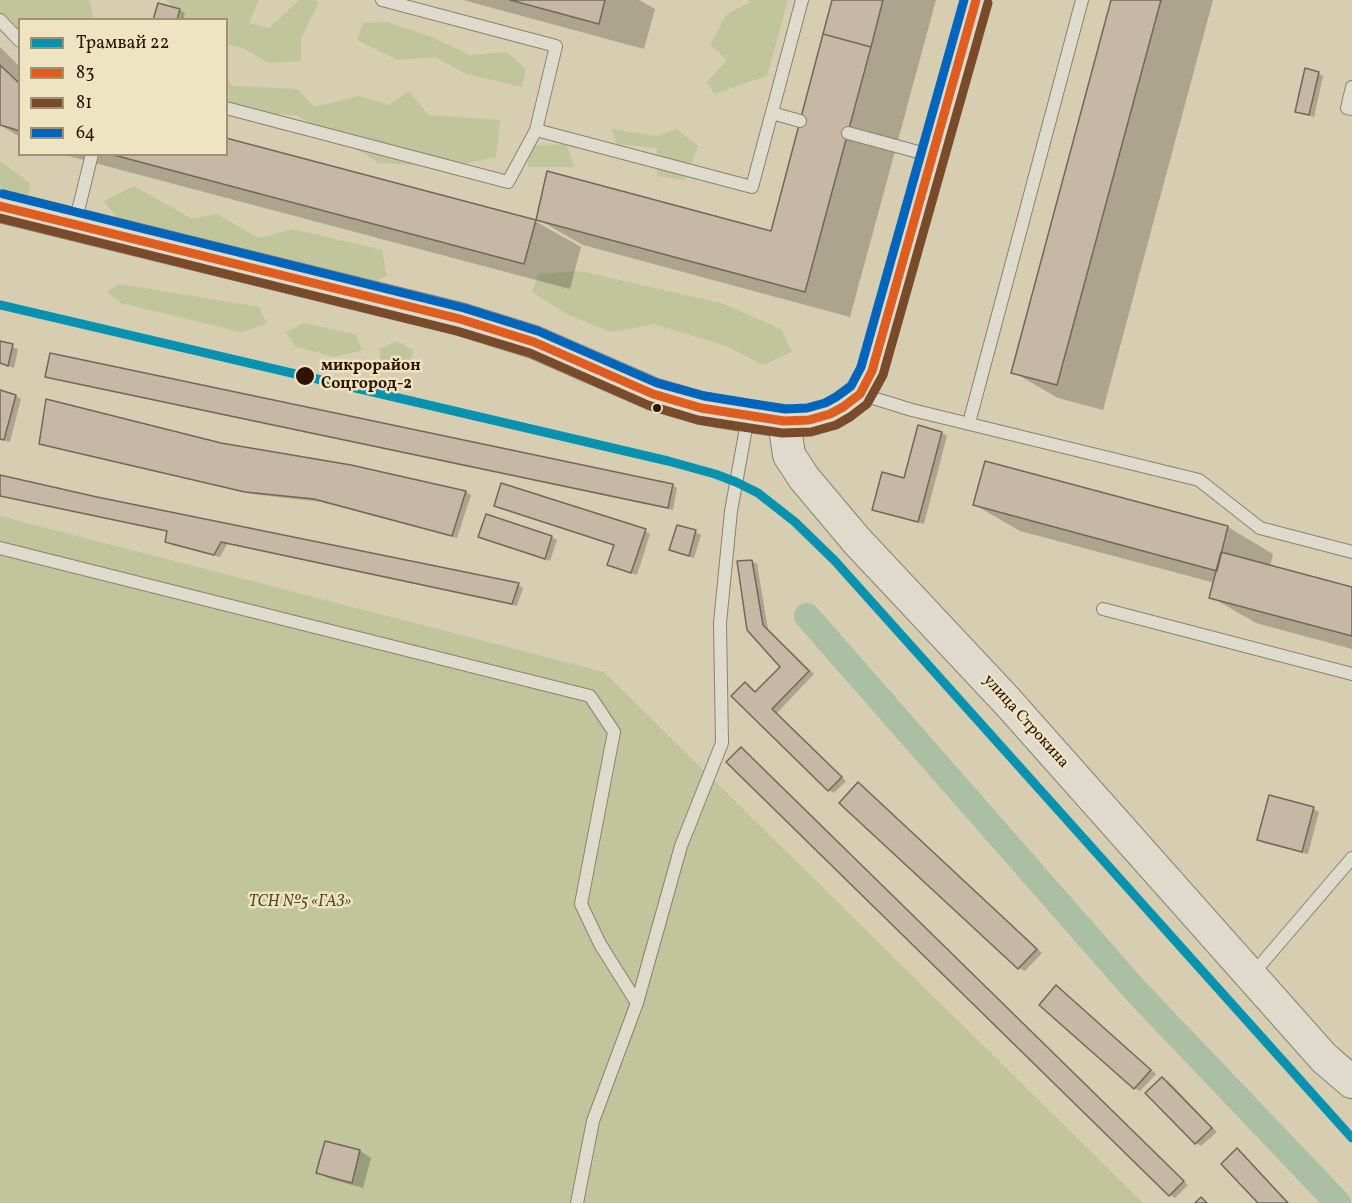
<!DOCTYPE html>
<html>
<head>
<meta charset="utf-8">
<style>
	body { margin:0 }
	#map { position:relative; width:1352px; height:1203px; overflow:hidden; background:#d7cdb1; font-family:Vollkorn,serif }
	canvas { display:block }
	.legend { position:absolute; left:18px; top:18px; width:210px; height:138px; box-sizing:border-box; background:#efe4c2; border:2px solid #a29075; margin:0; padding:8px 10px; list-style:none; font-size:18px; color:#2f1202 }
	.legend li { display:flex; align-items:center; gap:12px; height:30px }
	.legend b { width:30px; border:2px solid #a29075 }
</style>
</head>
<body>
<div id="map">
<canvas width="1352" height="1203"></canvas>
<ul class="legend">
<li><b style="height:8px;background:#0792af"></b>Трамвай 22</li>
<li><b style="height:8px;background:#de5d1f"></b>83</li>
<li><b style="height:8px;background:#7a4b2a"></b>81</li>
<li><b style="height:8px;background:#0065bd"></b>64</li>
</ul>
</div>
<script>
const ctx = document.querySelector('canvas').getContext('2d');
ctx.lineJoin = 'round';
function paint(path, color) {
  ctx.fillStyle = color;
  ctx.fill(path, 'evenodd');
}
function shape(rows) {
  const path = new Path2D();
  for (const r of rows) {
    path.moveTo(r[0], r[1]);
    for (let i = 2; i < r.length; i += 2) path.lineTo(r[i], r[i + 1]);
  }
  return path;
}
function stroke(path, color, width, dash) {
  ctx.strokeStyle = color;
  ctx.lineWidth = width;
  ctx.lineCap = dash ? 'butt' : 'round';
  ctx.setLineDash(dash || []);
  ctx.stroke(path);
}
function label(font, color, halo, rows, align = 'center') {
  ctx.font = font + ' Vollkorn,serif';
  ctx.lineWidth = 5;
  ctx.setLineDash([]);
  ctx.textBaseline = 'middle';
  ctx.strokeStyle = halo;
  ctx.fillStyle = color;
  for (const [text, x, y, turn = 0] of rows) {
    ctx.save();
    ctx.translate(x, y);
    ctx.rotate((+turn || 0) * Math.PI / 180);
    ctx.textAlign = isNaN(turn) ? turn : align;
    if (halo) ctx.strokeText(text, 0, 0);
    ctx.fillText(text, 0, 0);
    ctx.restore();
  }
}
paint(shape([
	[0,0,89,0,94,19,20,20,19,43,0,18],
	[166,0,259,0,249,23,269,28,299,0,315,0,319,2,301,38,301,61,268,63,245,49,227,44,226,20,179,19,181,14],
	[749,0,788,0,767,76,714,94,707,82,727,60,710,45,727,14,749,3],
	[387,22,429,36,470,55,507,52,526,69,522,87,466,74,435,57,398,60,357,40,363,23],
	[227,79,233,86,298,89,314,107,359,96,389,105,409,91,428,115,500,120,496,157,449,167,379,163,337,137,295,115,230,112,227,110],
	[612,129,657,136,677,129,698,146,685,180,657,176,657,148,616,144],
	[566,144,574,167,528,167,527,146],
	[0,161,30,183,28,198,0,193],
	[134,186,192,219,217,214,258,238,293,229,382,250,387,276,362,287,127,231,104,201],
	[580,271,721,303,781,329,792,352,763,365,726,346,654,324,611,332,569,315,532,292,538,274],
	[119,284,259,307,267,324,241,332,121,303,107,292],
	[304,323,356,335,362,350,334,357,295,346,286,332],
	[397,341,413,350,411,365,397,370,381,364,379,349],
	[0,516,604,672,1143,1203,0,1203]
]), '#c1c59b');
paint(shape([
	[463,0,639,0,655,9,644,49],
	[833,0,936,0,850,317,583,245,537,219,772,233],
	[1113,0,1213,0,1103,410,1058,398,1013,372],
	[179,10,185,13,183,20,155,20],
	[0,47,20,67,20,137,0,125],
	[1318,73,1323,76,1314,117,1302,114,1296,111],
	[61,154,226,154,535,221,581,247,570,289],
	[0,342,18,349,14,368,0,364],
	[47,376,672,485,677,488,673,510,52,379],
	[0,392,16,396,21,399,10,442,0,439],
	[919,427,942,433,947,436,924,524,879,512,874,509,905,480],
	[41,443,220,444,351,466,466,492,471,495,457,538,321,502,252,494,46,446],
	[986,462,1228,527,1273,554,1270,567,1352,589,1352,649,1256,623,1211,597,1215,583,1020,531,975,505],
	[0,476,97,498,518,585,523,588,517,606,227,544,220,557,172,545,166,542,168,532,0,496],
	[645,531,650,534,637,575,609,565],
	[695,532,701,535,694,558,676,553,671,549],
	[480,537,552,537,557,540,550,561,485,540],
	[751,561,757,564,768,629,814,674,777,713,846,781,834,793,829,790,733,696,745,683,756,692,782,667,748,629],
	[741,749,746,752,1188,1185,1175,1198,1170,1195,728,762],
	[859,784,864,787,1042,953,1025,971,1019,968,841,803],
	[1270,797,1314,809,1319,812,1308,854,1264,843,1259,839],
	[1062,990,1156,1074,1140,1091,1135,1088,1041,1005],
	[1162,1078,1168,1081,1217,1132,1201,1146,1196,1143,1147,1093],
	[1237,1150,1242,1153,1289,1203,1260,1203],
	[360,1151,371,1158,363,1188,330,1179,318,1173]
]), '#0003');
stroke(shape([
	[807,616,1135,990,1338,1203]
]), '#abbfa5', 26);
const building = shape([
	[510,0,605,0,599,24,510,0],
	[832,0,883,0,871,47,823,34,832,0],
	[1111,0,1161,0,1057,385,1011,373,1111,0],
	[158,3,180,9,177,20,153,20,158,3],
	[823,34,871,47,805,292,536,220,547,171,771,231,823,34],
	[0,65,20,84,20,131,0,125,0,65],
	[1305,68,1319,72,1309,115,1295,112,1305,68],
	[226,138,536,220,524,264,110,154,226,154,226,138],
	[0,341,13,344,8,366,0,363,0,341],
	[50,353,673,484,668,508,45,377,50,353],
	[0,390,16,395,4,440,0,439,0,390],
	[46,399,221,443,351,465,466,491,452,536,314,499,245,492,39,444,46,399],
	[918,425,942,432,918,522,872,510,882,472,904,478,918,425],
	[985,461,1228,526,1217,571,973,505,985,461],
	[0,475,97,497,519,583,512,604,221,542,214,555,165,542,167,531,0,496,0,475],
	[501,483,646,529,631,573,607,565,614,545,494,506,501,483],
	[486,514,552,536,545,559,478,537,486,514],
	[677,525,696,530,689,556,669,550,677,525],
	[1221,552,1352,587,1352,636,1209,598,1221,552],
	[752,560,763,625,809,671,772,709,842,777,828,791,731,696,745,682,755,692,780,667,747,630,737,561,752,560],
	[741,747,1184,1181,1169,1196,726,762,741,747],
	[858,782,1037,949,1018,969,839,803,858,782],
	[1269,795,1314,807,1302,852,1257,840,1269,795],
	[1056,985,1151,1070,1134,1089,1039,1005,1056,985],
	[1162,1077,1212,1128,1195,1144,1145,1093,1162,1077],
	[325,1141,360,1150,352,1183,316,1173,325,1141],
	[1237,1148,1288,1203,1258,1203,1221,1164,1237,1148],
	[1201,1197,1207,1203,1195,1203,1201,1197]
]);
paint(building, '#c7b7a5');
stroke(building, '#726859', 1.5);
const service = shape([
	[0,20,20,41],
	[1352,87,1347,108,1352,109],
	[226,108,508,182,536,130,556,46,382,0],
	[772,113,800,121],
	[536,130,752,187,802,0],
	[848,133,933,156],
	[75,223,92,154],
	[860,394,912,410,1199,480,1260,528,1352,552],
	[969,423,1082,0],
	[0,548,590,696,614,732,581,904,600,944,637,1003],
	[1103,609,1352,674],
	[1251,976,1352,858],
	[577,1203,593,1121,637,1003,681,846,722,743,720,623,731,511,748,417]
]);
const minor = shape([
	[784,421,809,420,830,414,843,407,860,394,872,371,976,0]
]);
const tertiary = shape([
	[0,206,460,319,534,342,653,394,701,408,748,416,784,421,789,455,804,478,857,541,1007,701,1324,1058,1352,1082]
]);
stroke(service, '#8b8170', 14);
stroke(minor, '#8b8170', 26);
stroke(tertiary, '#8b8170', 34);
stroke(service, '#dfdbcc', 12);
stroke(minor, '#dfdbcc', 24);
stroke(tertiary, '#dfdbcc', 32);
stroke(shape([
	[0,206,460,319,534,342,653,394,701,408,784,421,809,420,830,414,843,407,860,394,872,371,976,0]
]), '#de5d1f', 9);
stroke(shape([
	[0,218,457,331,530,353,648,405,698,420,782,433,811,432,836,425,850,417,867,404,883,375,988,3]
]), '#7a4b2a', 9);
stroke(shape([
	[3,194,464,308,538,331,657,383,704,396,785,409,807,408,825,403,836,397,851,386,861,367,964,0]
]), '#0065bd', 9);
stroke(shape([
	[0,305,668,461,715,474,736,482,758,493,795,522,835,561,1352,1138]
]), '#0792af', 9);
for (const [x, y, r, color] of [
	[305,376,10,"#2f1202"],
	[657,408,5,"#2f1202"]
]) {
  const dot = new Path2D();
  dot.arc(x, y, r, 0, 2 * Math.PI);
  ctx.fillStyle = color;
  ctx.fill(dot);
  stroke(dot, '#efe4c2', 2);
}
label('bold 16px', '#2f1202', '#efe4c2', [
	["микрорайон",321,367],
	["Соцгород-2",321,385]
], 'left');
label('16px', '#2f1202', '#efe4c2', [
	["улица Строкина",1025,722,48]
]);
label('italic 16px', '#55462a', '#efe4c2', [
	["ТСН №5 «ГАЗ»",300,903]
]);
</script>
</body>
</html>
